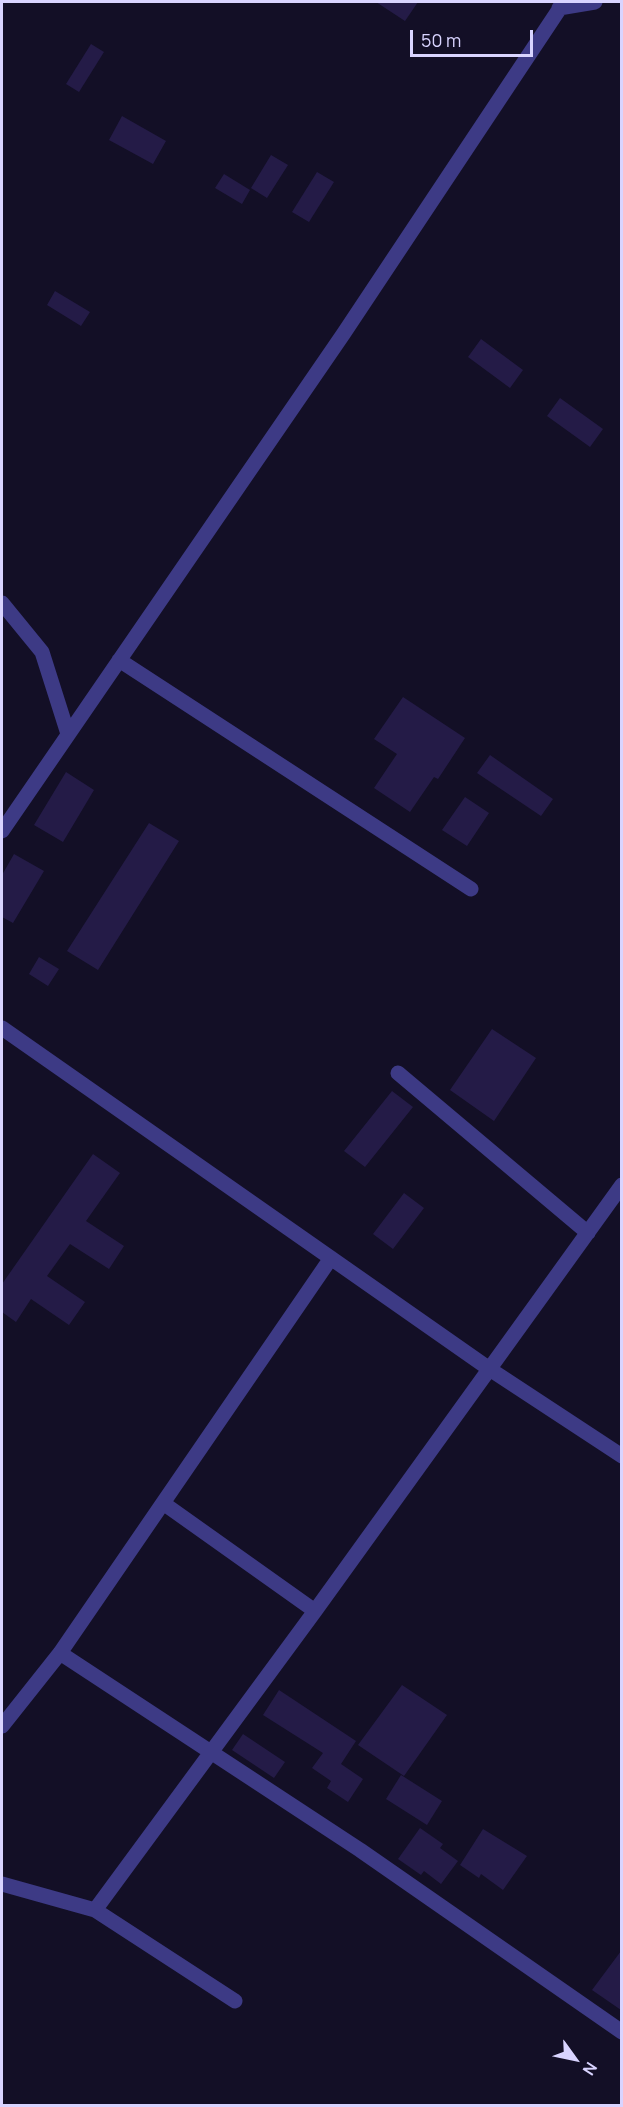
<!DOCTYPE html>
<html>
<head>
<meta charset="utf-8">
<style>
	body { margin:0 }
	#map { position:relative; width:623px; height:2107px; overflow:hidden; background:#130f26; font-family:Manrope,sans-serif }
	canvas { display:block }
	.frame { position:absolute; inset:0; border:3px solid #d9d4ff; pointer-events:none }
	.north { position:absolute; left:545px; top:2029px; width:60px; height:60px; -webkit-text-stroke:4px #130f26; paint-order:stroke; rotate:123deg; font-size:16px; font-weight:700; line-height:24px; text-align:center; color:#d9d4ff }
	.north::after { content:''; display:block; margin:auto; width:21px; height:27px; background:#d9d4ff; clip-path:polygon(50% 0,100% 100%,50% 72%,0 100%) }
	.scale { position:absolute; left:410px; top:30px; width:123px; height:27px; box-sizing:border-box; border:3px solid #d9d4ff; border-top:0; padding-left:8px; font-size:18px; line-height:21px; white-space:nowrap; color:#d9d4ff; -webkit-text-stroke:4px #130f26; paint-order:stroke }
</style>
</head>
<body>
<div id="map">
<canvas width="623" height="2107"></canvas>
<div class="frame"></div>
<div class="north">N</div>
<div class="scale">50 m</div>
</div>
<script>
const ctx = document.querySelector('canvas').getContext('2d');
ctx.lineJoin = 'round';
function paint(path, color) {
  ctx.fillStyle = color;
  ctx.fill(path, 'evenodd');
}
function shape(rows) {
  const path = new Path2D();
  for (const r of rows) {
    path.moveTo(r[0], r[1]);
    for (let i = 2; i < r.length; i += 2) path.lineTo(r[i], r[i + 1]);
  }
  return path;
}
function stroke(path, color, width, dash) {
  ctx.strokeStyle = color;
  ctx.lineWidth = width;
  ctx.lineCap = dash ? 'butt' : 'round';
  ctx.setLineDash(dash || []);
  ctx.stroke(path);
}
paint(shape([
	[376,2,418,2,405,21],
	[91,44,104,52,79,92,66,84],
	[122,116,166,141,153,164,109,140],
	[271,155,288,165,267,198,251,188],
	[317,172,334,182,309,222,292,212],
	[224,174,250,190,242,204,215,188],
	[55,291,90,312,81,326,47,305],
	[481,339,523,370,510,388,468,357],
	[560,398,603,429,590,447,547,416],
	[403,697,465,738,438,779,434,777,410,812,374,788,397,754,374,739],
	[490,755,553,799,541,816,477,773],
	[66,772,94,790,63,842,34,825],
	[465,797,489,813,467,846,442,830],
	[149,823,179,841,98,970,67,951],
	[14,854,44,871,13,923,2,917,2,875],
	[39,957,59,969,48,986,29,974],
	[492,1029,536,1058,494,1121,450,1090],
	[392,1091,413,1107,365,1167,344,1151],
	[93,1154,120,1173,86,1221,124,1246,109,1269,70,1244,47,1276,85,1302,69,1325,31,1299,16,1322,2,1312,2,1284],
	[404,1193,424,1208,393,1249,373,1234],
	[402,1685,447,1715,404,1776,358,1745],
	[279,1690,356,1741,341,1764,363,1779,348,1802,327,1788,331,1781,312,1768,323,1753,263,1715],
	[243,1734,285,1762,274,1778,232,1750],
	[401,1775,442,1801,427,1825,386,1799],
	[420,1828,443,1844,440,1848,458,1861,441,1884,424,1871,421,1875,398,1859],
	[483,1829,527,1856,503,1890,481,1874,479,1878,460,1865],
	[621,1951,621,2010,592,1990]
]), '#241b47');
stroke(shape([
	[559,8,595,2],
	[2,603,42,652,68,734],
	[119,660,471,889],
	[2,831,344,333,564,2],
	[2,1028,488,1368,622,1456],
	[398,1073,588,1233],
	[163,1503,315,1611],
	[60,1653,360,1850,622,2032],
	[2,1726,60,1653,331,1258],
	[2,1884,95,1910,235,2001],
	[95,1910,315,1611,622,1185]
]), '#3d3a85', 15);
</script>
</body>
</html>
